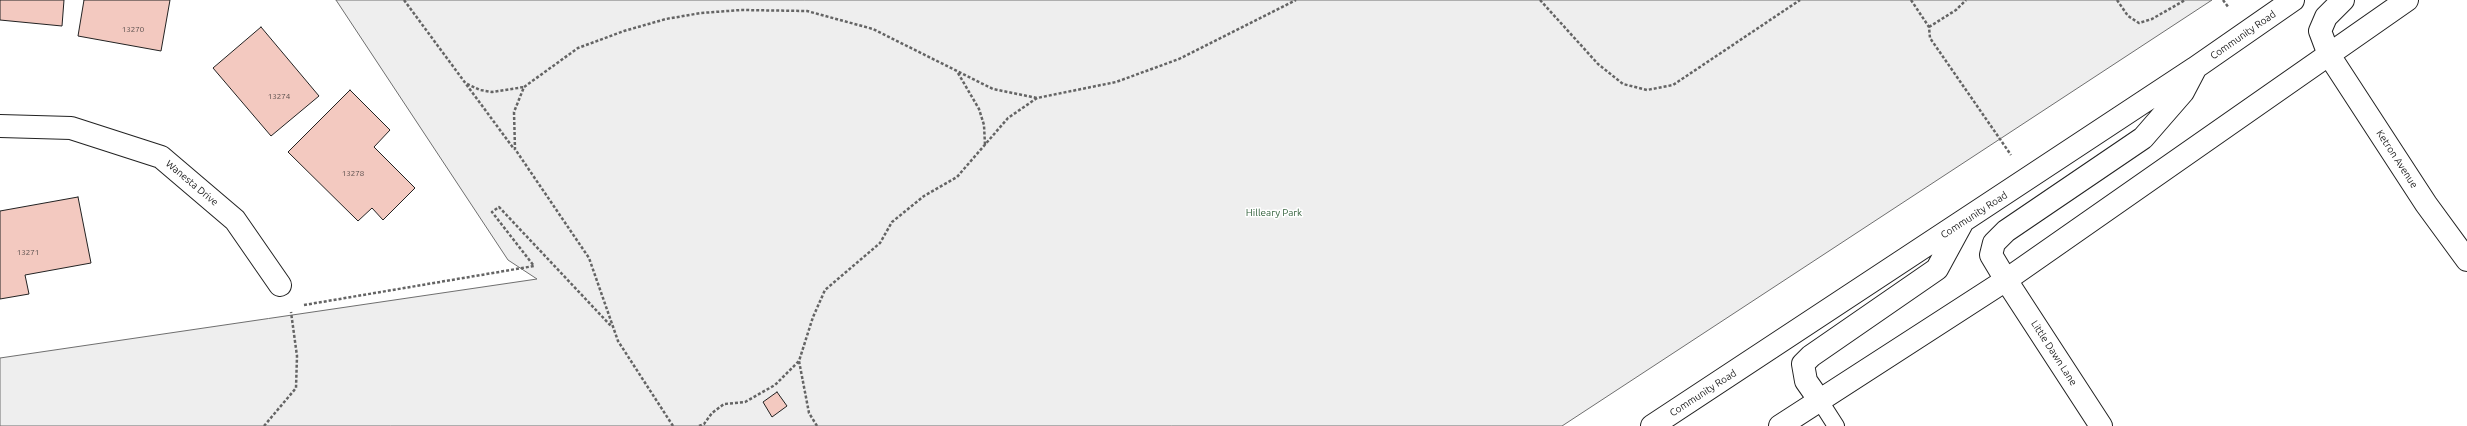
<!DOCTYPE html>
<html>
<head>
<meta charset="utf-8">
<style>
	body { margin:0 }
	canvas { display:block; background:#fff }
</style>
</head>
<body>
<canvas width="2467" height="426"></canvas>
<script>
const ctx = document.querySelector('canvas').getContext('2d');
ctx.lineJoin = 'round';
function paint(path, color) {
  ctx.fillStyle = color;
  ctx.fill(path, 'evenodd');
}
function shape(rows) {
  const path = new Path2D();
  for (const r of rows) {
    path.moveTo(r[0], r[1]);
    for (let i = 2; i < r.length; i += 2) path.lineTo(r[i], r[i + 1]);
  }
  return path;
}
function stroke(path, color, width, dash) {
  ctx.strokeStyle = color;
  ctx.lineWidth = width;
  ctx.lineCap = dash ? 'butt' : 'round';
  ctx.setLineDash(dash || []);
  ctx.stroke(path);
}
function label(font, color, halo, rows, align = 'center') {
  ctx.font = font + ' Ubuntu,sans-serif';
  ctx.lineWidth = 3;
  ctx.setLineDash([]);
  ctx.textBaseline = 'middle';
  ctx.strokeStyle = halo;
  ctx.fillStyle = color;
  for (const [text, x, y, turn = 0] of rows) {
    ctx.save();
    ctx.translate(x, y);
    ctx.rotate((+turn || 0) * Math.PI / 180);
    ctx.textAlign = isNaN(turn) ? turn : align;
    if (halo) ctx.strokeText(text, 0, 0);
    ctx.fillText(text, 0, 0);
    ctx.restore();
  }
}
const green = shape([
	[336,0,2212,0,1562,426,0,426,0,358,537,279,508,260,336,0]
]);
paint(green, '#eee');
stroke(green, '#6f6f6f', 1);
const building = shape([
	[0,0,64,0,62,26,0,20,0,0],
	[84,0,170,0,161,51,78,36,84,0],
	[261,27,319,96,271,136,213,68,261,27],
	[350,90,390,130,374,147,415,188,383,220,372,208,358,221,288,152,350,90],
	[78,197,91,263,25,275,29,294,0,299,0,211,78,197],
	[777,392,787,406,772,417,763,402,777,392]
]);
paint(building, '#f3c9c0');
stroke(building, '#222', 1);
const service = shape([
	[1820,401,1836,426]
]);
const minor = shape([
	[2329,55,2426,204,2467,260],
	[0,126,71,128,161,157,235,220,280,285],
	[2006,280,2101,426]
]);
const primary = shape([
	[2329,55,2320,31,2326,17,2343,0],
	[2006,280,1991,255,1994,243,2006,231,2143,138,2183,92,2194,71],
	[1820,401,1806,381,1803,364,1811,356,1937,269,1962,223],
	[1652,426,2195,68,2293,0],
	[1780,426,2006,280,2407,0]
]);
stroke(service, '#222', 18);
stroke(minor, '#222', 24);
stroke(primary, '#222', 24);
stroke(shape([
	[404,0,514,149],
	[1540,0,1598,64,1623,84,1647,90,1673,85,1800,0],
	[1911,0,1929,27,1930,38,2011,155],
	[2117,0,2128,16,2139,23,2152,19,2185,0],
	[2223,0,2229,8],
	[1929,27,1956,10,1966,0],
	[958,73,979,109,984,125,985,145],
	[467,84,480,90,492,92,524,87],
	[304,305,534,266,492,212,499,207,611,326],
	[264,426,296,388,297,356,291,312],
	[673,426,618,341,589,258,515,149,514,112,524,87,578,48,624,31,666,19,701,13,741,10,807,11,873,29,993,89,1037,98],
	[699,426,704,424,712,413,724,404,745,402,775,385,799,361],
	[817,426,809,413,799,361,813,317,825,290,880,243,892,222,924,196,957,177,1008,118,1037,98,1116,82,1179,59,1296,0]
]), '#646464', 2.5, [3, 2]);
stroke(service, '#fff', 16);
stroke(minor, '#fff', 22);
stroke(primary, '#fff', 22);
label('8px', '#564c4a', null, [
	["13270",133,29],
	["13274",279,96],
	["13278",353,173],
	["13271",28,252]
]);
label('10px', '#222', '#fff', [
	["Community Road",2243,35,-35],
	["Ketron Avenue",2397,159,57],
	["Wanesta Drive",192,183,40],
	["Community Road",1974,215,-33],
	["Little Dawn Lane",2054,353,57],
	["Community Road",1703,393,-33]
]);
label('10px', '#2f5e38', '#fff', [
	["Hilleary Park",1274,213]
]);
</script>
</body>
</html>
